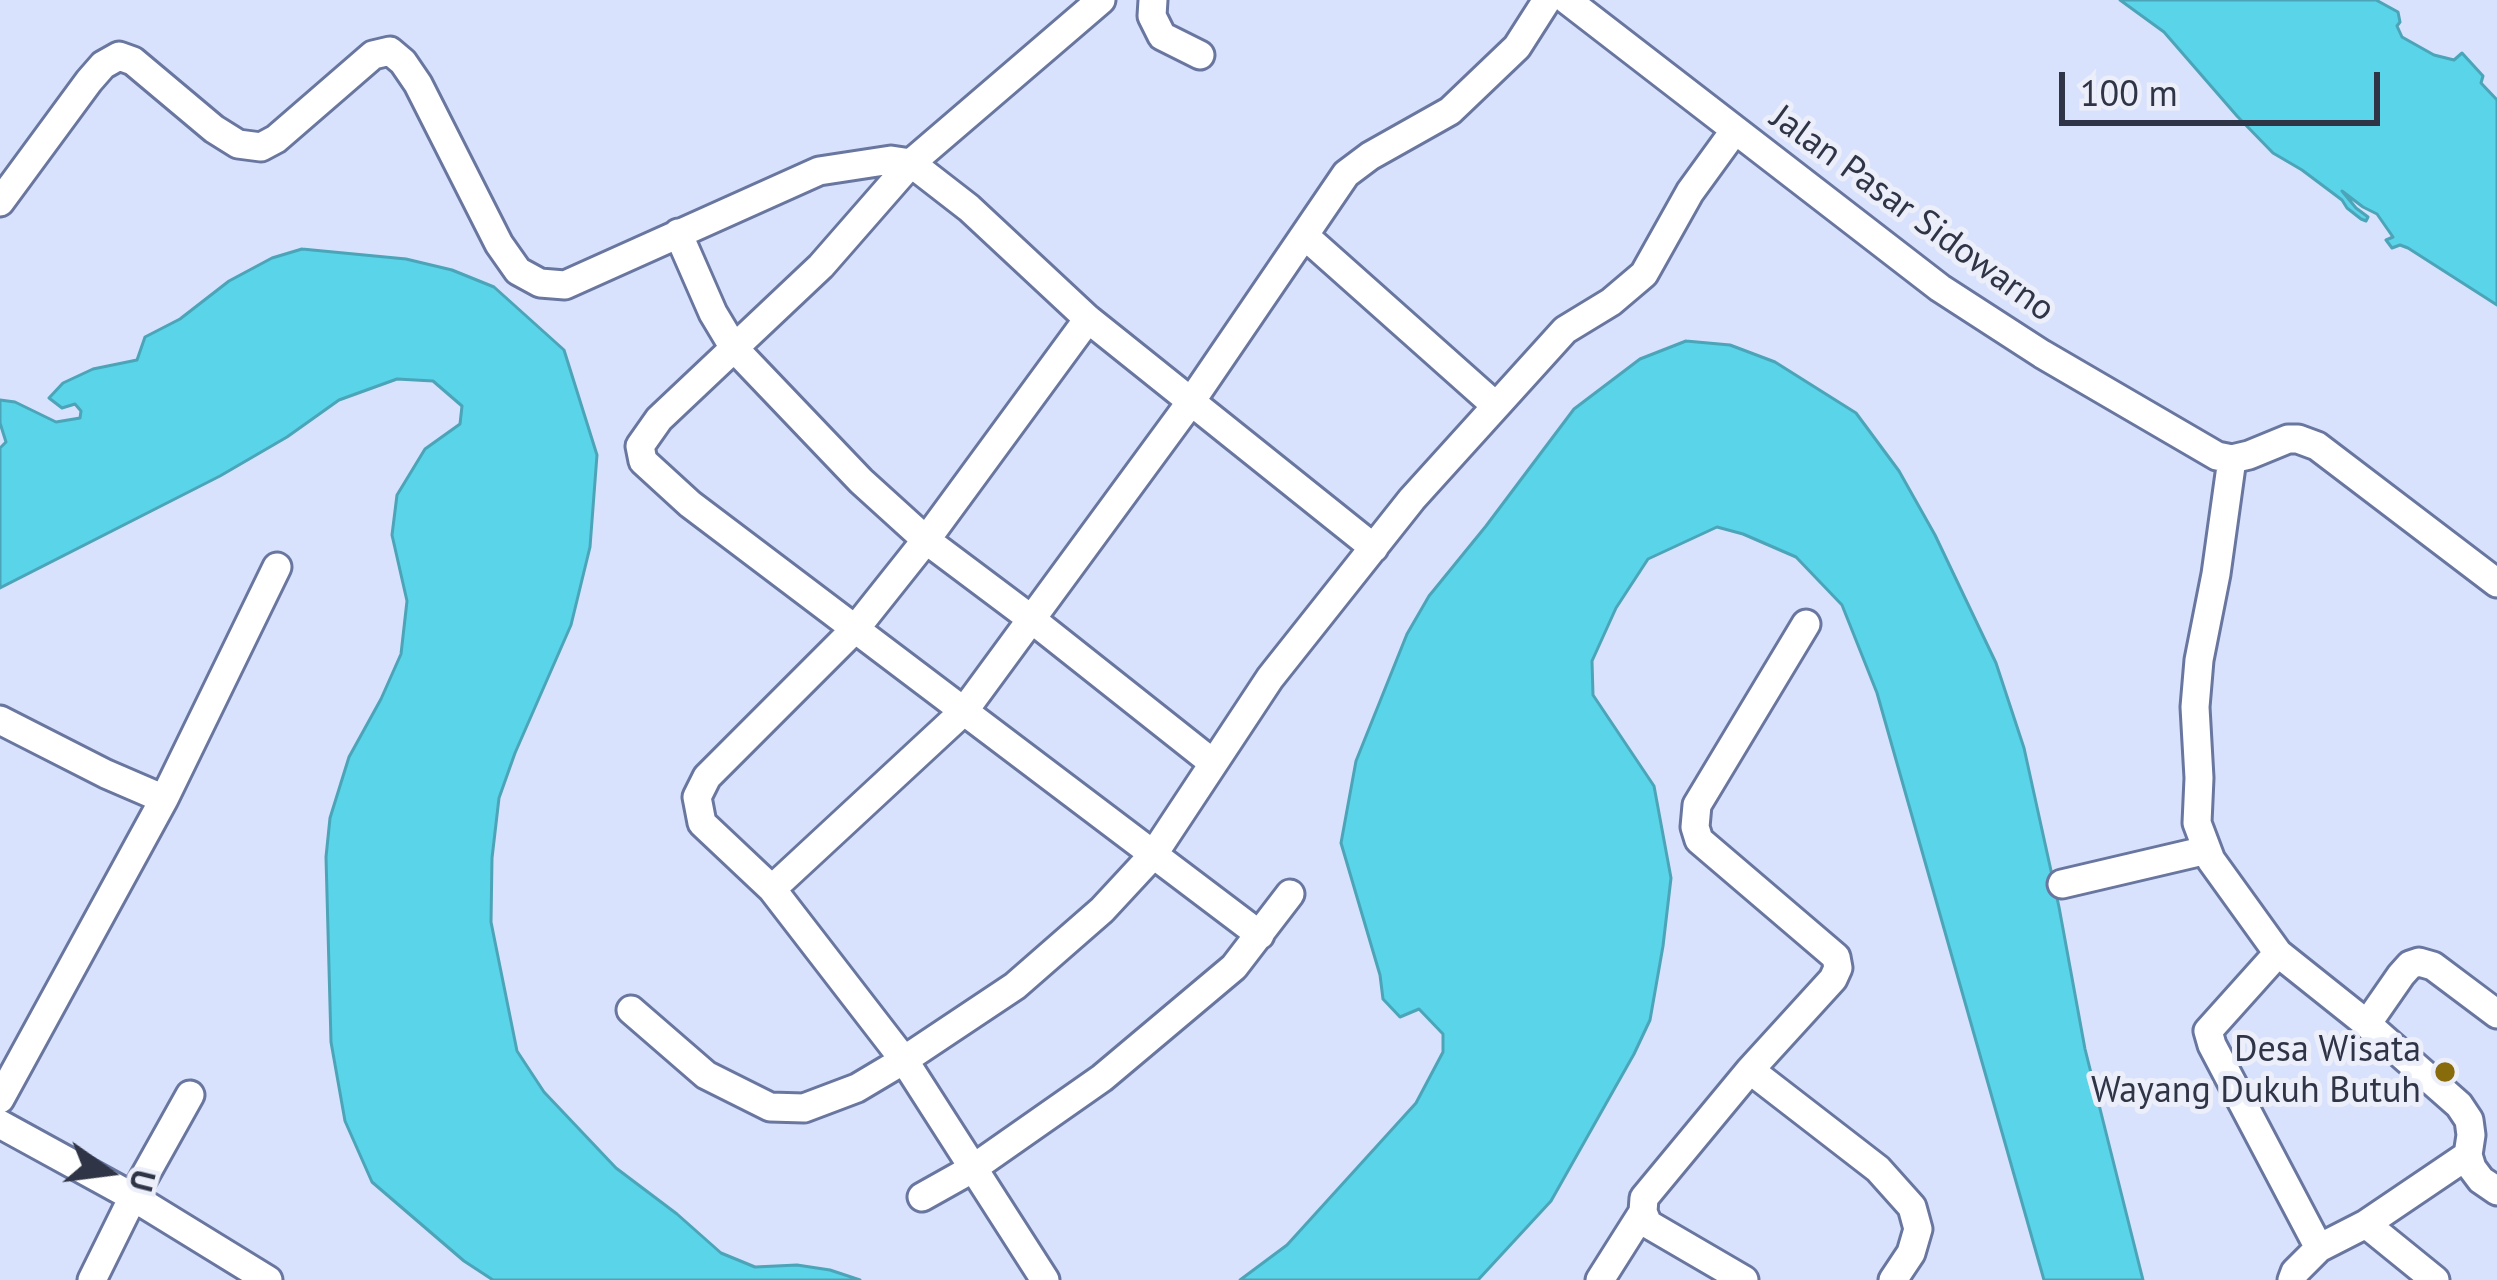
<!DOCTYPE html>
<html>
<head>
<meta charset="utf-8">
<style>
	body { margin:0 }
	#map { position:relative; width:2497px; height:1280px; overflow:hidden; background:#d8e2fd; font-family:"PT Sans",sans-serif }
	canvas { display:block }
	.north { position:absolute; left:48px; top:1112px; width:120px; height:120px; -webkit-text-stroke:9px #eceff9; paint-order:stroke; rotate:104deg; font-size:33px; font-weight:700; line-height:48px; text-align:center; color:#2f3547 }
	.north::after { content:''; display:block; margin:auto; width:42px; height:54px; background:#2f3547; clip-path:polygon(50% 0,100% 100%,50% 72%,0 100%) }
	.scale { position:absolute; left:2059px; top:72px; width:321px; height:54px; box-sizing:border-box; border:6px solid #2f3547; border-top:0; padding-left:15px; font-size:36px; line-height:42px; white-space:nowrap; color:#2f3547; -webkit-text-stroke:9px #eceff9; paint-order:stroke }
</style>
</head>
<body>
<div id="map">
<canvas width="2497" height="1280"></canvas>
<div class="north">U</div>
<div class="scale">100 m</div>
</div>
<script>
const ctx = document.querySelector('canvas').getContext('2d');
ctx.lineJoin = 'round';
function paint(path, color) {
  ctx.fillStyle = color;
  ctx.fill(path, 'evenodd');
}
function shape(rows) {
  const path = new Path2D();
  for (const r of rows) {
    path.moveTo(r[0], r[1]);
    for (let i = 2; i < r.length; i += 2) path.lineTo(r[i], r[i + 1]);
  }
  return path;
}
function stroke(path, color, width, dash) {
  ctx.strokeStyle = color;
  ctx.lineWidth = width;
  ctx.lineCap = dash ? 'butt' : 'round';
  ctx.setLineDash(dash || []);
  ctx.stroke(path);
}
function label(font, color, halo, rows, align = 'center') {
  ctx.font = font + ' "PT Sans",sans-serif';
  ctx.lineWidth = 10;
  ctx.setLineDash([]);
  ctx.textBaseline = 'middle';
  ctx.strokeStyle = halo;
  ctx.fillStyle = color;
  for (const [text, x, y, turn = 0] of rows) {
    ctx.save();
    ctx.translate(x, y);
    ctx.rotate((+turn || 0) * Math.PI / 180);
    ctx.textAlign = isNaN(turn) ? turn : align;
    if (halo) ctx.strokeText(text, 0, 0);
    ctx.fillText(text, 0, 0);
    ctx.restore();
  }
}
const water = shape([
	[2120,0,2376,0,2398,12,2400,22,2397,26,2402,37,2434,55,2454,60,2462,53,2483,76,2481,83,2497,100,2497,305,2408,248,2400,245,2392,248,2386,240,2393,237,2377,214,2363,207,2342,191,2356,208,2368,217,2366,221,2361,219,2347,208,2342,200,2302,170,2273,153,2237,116,2164,32,2120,0],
	[302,249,406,259,452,270,494,287,564,350,597,455,590,547,571,625,515,753,499,798,492,858,491,922,517,1051,544,1092,616,1168,677,1214,721,1253,755,1267,797,1265,830,1270,860,1280,493,1280,464,1261,372,1182,345,1121,331,1042,326,857,330,818,349,757,381,699,401,654,407,601,392,535,397,495,425,449,460,424,462,406,433,381,397,379,339,400,287,437,220,476,0,588,0,448,6,442,0,423,0,400,15,402,56,422,80,418,81,411,75,404,62,408,49,398,63,383,93,369,137,360,145,337,180,319,229,281,272,258,302,249],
	[1686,341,1730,345,1775,362,1856,413,1899,471,1935,535,1996,663,2024,748,2059,907,2085,1049,2143,1280,2044,1280,1877,693,1842,605,1796,557,1743,534,1717,527,1648,559,1616,608,1592,661,1593,695,1654,786,1671,878,1663,946,1650,1020,1634,1054,1551,1201,1478,1280,1240,1280,1287,1245,1416,1103,1443,1052,1443,1034,1419,1009,1400,1017,1383,999,1380,975,1341,843,1356,761,1407,634,1429,596,1486,526,1574,409,1640,359,1686,341]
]);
paint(water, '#59d4e9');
stroke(water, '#4ca4b8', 3);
const minor = shape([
	[1101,0,911,163,821,266,659,419,640,446,643,461,690,504,1260,935],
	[1153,0,1152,16,1162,36,1200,55],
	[1567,0,1940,288,2042,354,2217,456,2232,459,2249,455,2288,439,2298,439,2317,446,2497,583],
	[0,202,89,81,103,65,119,56,133,61,214,129,238,144,261,147,276,139,373,55,390,51,403,62,418,84,499,244,518,271,540,283,565,285,819,171,891,160,911,163,969,208,1088,319,1374,548],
	[678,233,713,313,734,348,861,481,926,540,1030,618,1213,763],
	[1305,236,1496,406],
	[2232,459,2216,574,2199,660,2195,707,2199,778,2197,823,2211,860,2278,953,2367,1024,2459,1105,2469,1120,2471,1135,2468,1155,2366,1224,2435,1280],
	[0,720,106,774,164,799],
	[2062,884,2207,850],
	[772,889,964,711,1190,403,1346,174,1370,156,1450,111,1517,47,1547,0],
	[2278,953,2208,1031,2212,1045,2319,1248],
	[631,1010,706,1075,770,1107,804,1108,857,1088,904,1060,1015,986,1102,910,1153,855,1270,678,1412,499,1565,330,1611,302,1644,274,1690,192,1735,130],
	[2367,1024,2401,975,2410,965,2419,962,2433,966,2497,1014],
	[1750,1070,1878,1169,1912,1207,1918,1229,1911,1253,1893,1280],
	[0,1099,164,799,277,567],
	[0,1124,133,1197,190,1095],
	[2468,1155,2472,1168,2481,1180,2497,1191],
	[922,1197,972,1169,1102,1078,1234,967,1290,894],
	[92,1280,133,1197,268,1280],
	[1045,1280,904,1060,772,889,702,823,697,797,707,777,856,628,926,540,1088,319],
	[1600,1280,1643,1212],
	[1744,1280,1648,1224,1643,1212,1644,1198,1750,1070,1833,979,1838,968,1836,957,1699,840,1695,827,1697,805,1806,624],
	[2292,1280,2295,1272,2319,1248,2366,1224]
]);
stroke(minor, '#69769f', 33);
stroke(minor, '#fff', 27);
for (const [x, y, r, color] of [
	[2445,1072,12,"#886c0b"]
]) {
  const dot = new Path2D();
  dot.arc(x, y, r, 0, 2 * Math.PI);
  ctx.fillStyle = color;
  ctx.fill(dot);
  stroke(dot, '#eceff9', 4.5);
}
label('36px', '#2f3547', '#eceff9', [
	["Jalan Pasar Sidowarno",1912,214,36]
]);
label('36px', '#2f3547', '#eceff9', [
	["Desa Wisata",2421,1051],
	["Wayang Dukuh Butuh",2421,1092]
], 'right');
</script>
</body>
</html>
